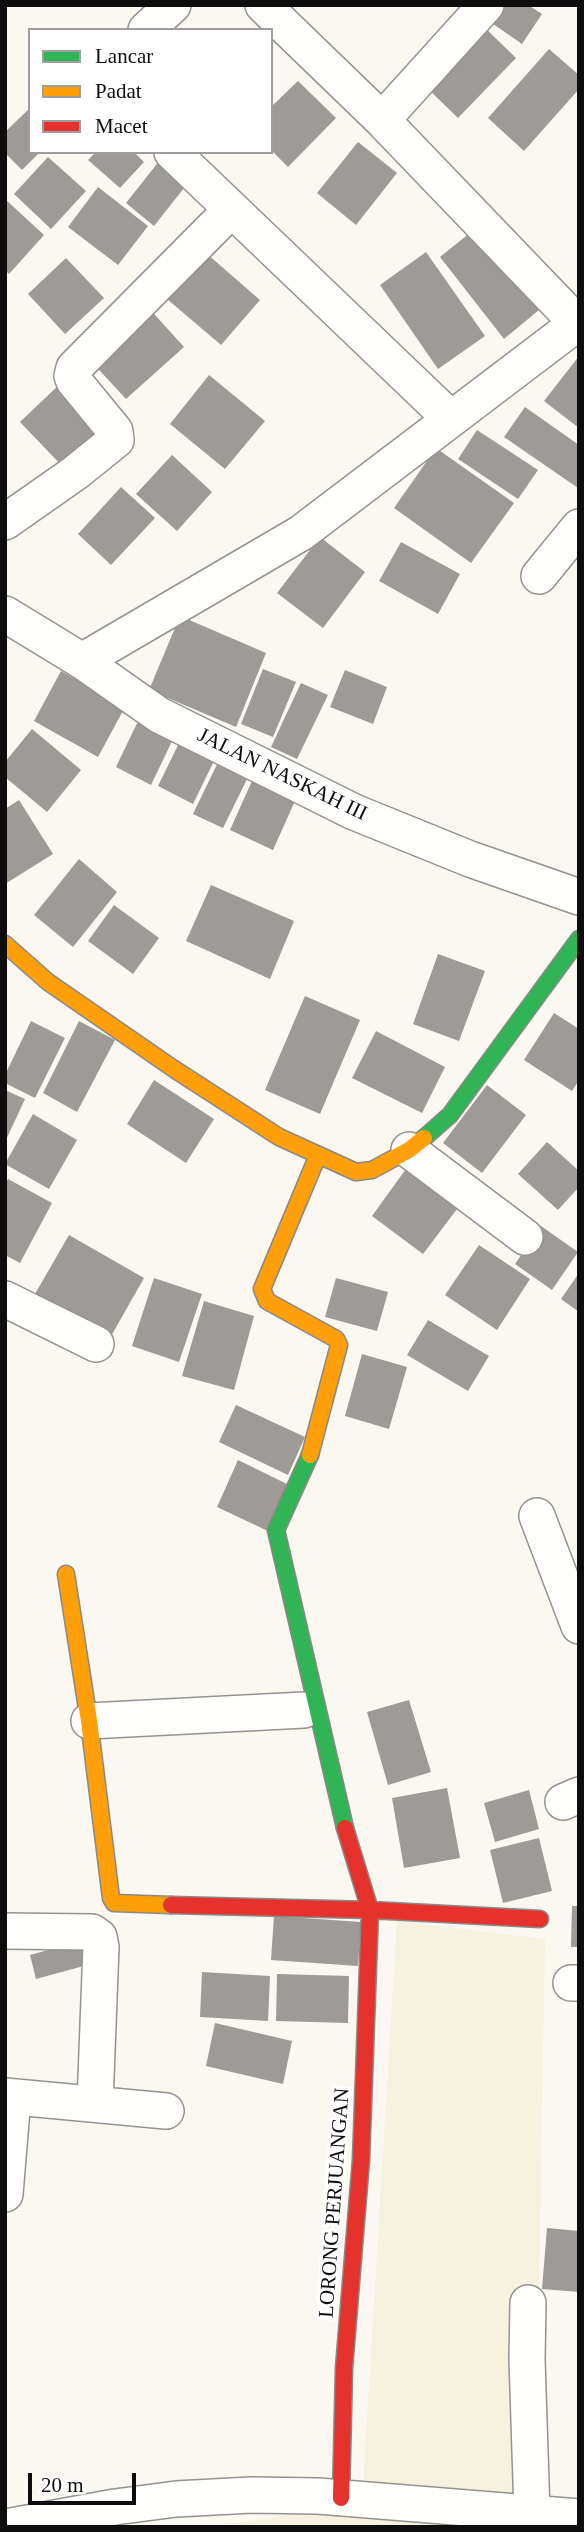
<!DOCTYPE html>
<html>
<head>
<meta charset="utf-8">
<style>
	body { margin:0 }
	#map { position:relative; width:584px; height:2532px; overflow:hidden; background:#faf8f1; font-family:Georgia,serif }
	canvas { display:block }
	.frame { position:absolute; inset:0; border:7px solid #0d0d0d; pointer-events:none }
	.legend { position:absolute; left:28px; top:28px; width:245px; height:126px; box-sizing:border-box; background:#fff; border:2px solid #9e9e9e; margin:0; padding:9px 12px; list-style:none; font-size:21px; color:#0d0d0d }
	.legend li { display:flex; align-items:center; gap:14px; height:35px }
	.legend b { width:35px; border:2px solid #9e9e9e }
	.scale { position:absolute; left:28px; top:2473px; width:108px; height:32px; box-sizing:border-box; border:4px solid #0d0d0d; border-top:0; padding-left:9px; font-size:21px; line-height:24px; white-space:nowrap; color:#0d0d0d; -webkit-text-stroke:5px #fff; paint-order:stroke }
</style>
</head>
<body>
<div id="map">
<canvas width="584" height="2532"></canvas>
<div class="frame"></div>
<ul class="legend">
<li><b style="height:9px;background:#30b455"></b>Lancar</li>
<li><b style="height:9px;background:#ff9f0a"></b>Padat</li>
<li><b style="height:9px;background:#e5322d"></b>Macet</li>
</ul>
<div class="scale">20 m</div>
</div>
<script>
const ctx = document.querySelector('canvas').getContext('2d');
ctx.lineJoin = 'round';
function paint(path, color) {
  ctx.fillStyle = color;
  ctx.fill(path, 'evenodd');
}
function shape(rows) {
  const path = new Path2D();
  for (const r of rows) {
    path.moveTo(r[0], r[1]);
    for (let i = 2; i < r.length; i += 2) path.lineTo(r[i], r[i + 1]);
  }
  return path;
}
function stroke(path, color, width, dash) {
  ctx.strokeStyle = color;
  ctx.lineWidth = width;
  ctx.lineCap = dash ? 'butt' : 'round';
  ctx.setLineDash(dash || []);
  ctx.stroke(path);
}
function label(font, color, halo, rows, align = 'center') {
  ctx.font = font + ' Georgia,serif';
  ctx.lineWidth = 7;
  ctx.setLineDash([]);
  ctx.textBaseline = 'middle';
  ctx.strokeStyle = halo;
  ctx.fillStyle = color;
  for (const [text, x, y, turn = 0] of rows) {
    ctx.save();
    ctx.translate(x, y);
    ctx.rotate((+turn || 0) * Math.PI / 180);
    ctx.textAlign = isNaN(turn) ? turn : align;
    if (halo) ctx.strokeText(text, 0, 0);
    ctx.fillText(text, 0, 0);
    ctx.restore();
  }
}
paint(shape([
	[397,1921,545,1939,535,2522,552,2527,214,2527,362,2503]
]), '#f6f2de');
paint(shape([
	[495,5,528,5,542,14,522,44,486,19],
	[480,23,516,58,458,118,422,83],
	[549,49,579,75,579,89,524,151,488,118],
	[298,81,336,118,288,167,271,150,271,107],
	[30,108,30,152,40,152,22,170,5,153,5,132],
	[358,142,397,173,356,225,317,193],
	[96,152,134,152,144,162,120,188,88,160],
	[48,157,86,191,51,229,14,194],
	[160,160,188,183,154,226,126,203],
	[98,187,148,226,118,265,68,227],
	[5,199,44,235,9,274,5,270],
	[481,224,545,305,504,339,440,257],
	[199,247,260,300,221,345,160,293],
	[426,252,485,336,438,369,380,285],
	[66,258,104,298,65,334,28,294],
	[147,306,184,347,126,399,89,359],
	[579,356,579,428,544,401],
	[209,375,265,421,225,469,170,424],
	[62,382,107,428,65,469,20,422],
	[525,407,579,445,578,488,504,437],
	[477,430,538,470,518,499,458,459],
	[436,448,514,503,471,563,394,508],
	[172,455,212,492,177,531,136,494],
	[121,487,155,518,111,565,78,534],
	[320,537,365,572,323,628,277,593],
	[401,542,460,574,438,614,379,581],
	[180,616,266,653,236,727,149,690],
	[263,669,296,682,273,737,241,724],
	[345,670,387,687,373,724,330,707],
	[61,671,125,707,98,757,34,721],
	[301,683,328,695,297,759,271,747],
	[140,717,175,735,151,785,116,767],
	[32,729,81,770,47,812,5,777,5,762],
	[181,739,216,757,193,804,158,786],
	[221,756,251,771,223,828,193,814],
	[256,772,299,792,273,850,230,830],
	[19,800,53,854,5,884,5,809],
	[79,859,117,892,73,947,34,915],
	[211,885,294,921,270,979,186,941],
	[114,905,159,938,133,974,88,941],
	[438,954,485,971,459,1041,413,1024],
	[305,996,360,1020,320,1114,265,1090],
	[554,1013,579,1029,579,1080,572,1091,524,1060],
	[31,1021,65,1038,35,1098,5,1083,5,1075],
	[79,1021,115,1040,77,1112,43,1093],
	[376,1031,445,1067,422,1113,352,1078],
	[154,1080,214,1119,186,1163,127,1124],
	[487,1085,526,1115,482,1173,443,1143],
	[5,1090,25,1099,5,1142],
	[33,1114,77,1140,49,1189,5,1164],
	[547,1142,579,1171,579,1187,558,1210,518,1174],
	[411,1162,463,1201,423,1254,372,1216],
	[8,1179,52,1203,20,1263,5,1255,5,1184],
	[541,1226,578,1252,552,1290,515,1264],
	[69,1235,144,1278,110,1338,35,1294],
	[479,1245,530,1279,497,1330,445,1295],
	[579,1273,579,1312,561,1299],
	[154,1278,202,1294,179,1362,132,1346],
	[336,1278,388,1292,377,1331,325,1317],
	[204,1301,254,1316,234,1390,182,1376],
	[428,1320,489,1356,468,1391,407,1355],
	[362,1354,407,1367,389,1429,345,1416],
	[236,1405,305,1437,288,1475,219,1442],
	[238,1460,291,1486,270,1532,217,1507],
	[409,1700,431,1772,388,1785,367,1712],
	[447,1788,460,1858,404,1868,392,1798],
	[529,1790,539,1829,495,1842,484,1803],
	[539,1838,552,1891,503,1903,490,1850],
	[572,1906,579,1906,579,1947,571,1947],
	[274,1916,361,1922,358,1966,271,1960],
	[84,1940,91,1964,36,1979,30,1955],
	[202,1972,270,1976,268,2021,200,2017],
	[277,1974,349,1976,348,2023,276,2021],
	[215,2023,292,2041,283,2084,206,2066],
	[547,2228,579,2231,579,2292,542,2289]
]), '#9d9a97');
const street = shape([
	[263,5,382,120,579,325],
	[146,30,173,5],
	[382,120,486,5],
	[172,152,451,419],
	[5,522,75,473,116,440,115,431,74,381,72,376,74,368,231,210],
	[539,576,579,527],
	[5,614,82,661,159,715,354,812,470,859,579,897],
	[82,661,301,533,579,322],
	[409,1150,525,1237],
	[5,1299,96,1344],
	[537,1516,579,1626],
	[89,1721,304,1710],
	[563,1802,579,1795],
	[5,1931,92,1932,99,1937,101,1947,95,2103],
	[571,1983,579,1983],
	[5,2096,166,2111],
	[5,2194,13,2097],
	[528,2303,527,2359,532,2513],
	[6,2527,115,2507,176,2499,251,2495,318,2496,579,2517]
]);
const fast = shape([
	[424,1138,450,1115,579,939],
	[310,1455,276,1530,345,1828]
]);
const slow = shape([
	[5,944,48,982,174,1069,279,1137,356,1172,372,1170,409,1150,424,1138],
	[310,1455,339,1345,336,1339,267,1301,262,1289,318,1155],
	[66,1574,89,1721,111,1898,114,1903,171,1905]
]);
const jam = shape([
	[171,1905,370,1910,540,1919],
	[341,2498,344,2368,361,2160,370,1910,345,1828]
]);
stroke(street, '#949390', 38);
stroke(fast, '#8a8986', 19);
stroke(slow, '#8a8986', 19);
stroke(jam, '#8a8986', 19);
stroke(street, '#fefefd', 35);
stroke(fast, '#30b455', 16);
stroke(slow, '#ff9f0a', 16);
stroke(jam, '#e5322d', 16);
label('21px', '#0d0d0d', '#fff', [
	["JALAN NASKAH III",282,775,26],
	["LORONG PERJUANGAN",335,2203,-86]
]);
</script>
</body>
</html>
